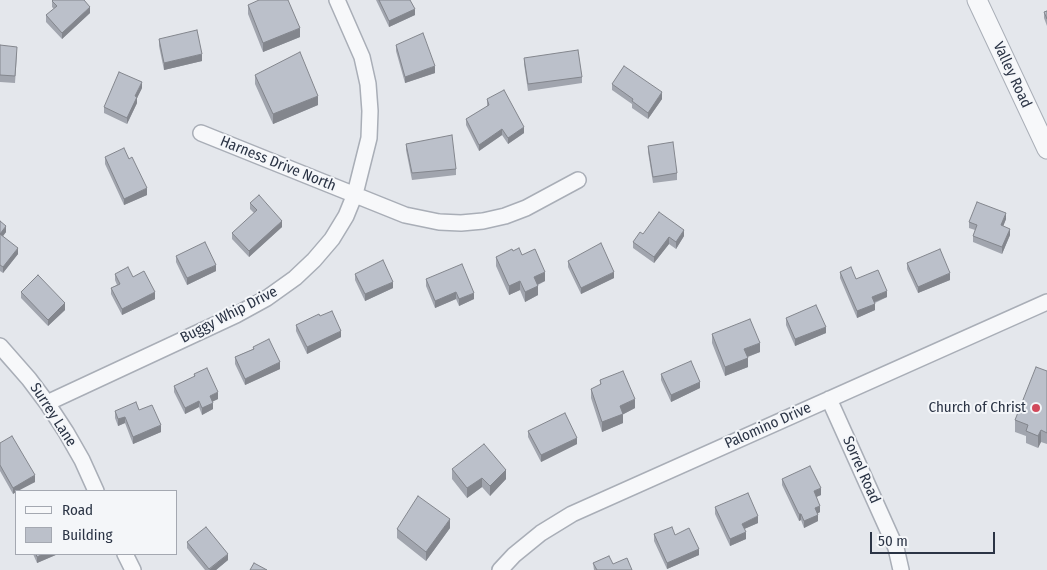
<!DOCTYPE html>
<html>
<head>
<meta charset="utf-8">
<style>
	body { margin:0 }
	#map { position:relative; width:1047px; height:570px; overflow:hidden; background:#e4e7ec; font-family:"Fira Sans Condensed",sans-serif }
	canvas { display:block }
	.legend { position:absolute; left:15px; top:490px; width:162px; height:65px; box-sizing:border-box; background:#f4f6f9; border:1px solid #a4a8b1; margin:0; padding:6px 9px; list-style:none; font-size:15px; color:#2b3445 }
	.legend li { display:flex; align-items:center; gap:10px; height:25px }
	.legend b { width:25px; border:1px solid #a4a8b1 }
	.scale { position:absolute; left:870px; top:532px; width:125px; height:22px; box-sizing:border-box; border:2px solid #2b3445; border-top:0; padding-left:6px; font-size:15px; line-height:18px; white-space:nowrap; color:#2b3445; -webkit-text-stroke:4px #f4f6f9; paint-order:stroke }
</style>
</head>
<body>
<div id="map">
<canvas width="1047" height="570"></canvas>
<ul class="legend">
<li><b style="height:6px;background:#f7f8fa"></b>Road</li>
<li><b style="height:14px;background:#bbc0ca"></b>Building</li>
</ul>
<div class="scale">50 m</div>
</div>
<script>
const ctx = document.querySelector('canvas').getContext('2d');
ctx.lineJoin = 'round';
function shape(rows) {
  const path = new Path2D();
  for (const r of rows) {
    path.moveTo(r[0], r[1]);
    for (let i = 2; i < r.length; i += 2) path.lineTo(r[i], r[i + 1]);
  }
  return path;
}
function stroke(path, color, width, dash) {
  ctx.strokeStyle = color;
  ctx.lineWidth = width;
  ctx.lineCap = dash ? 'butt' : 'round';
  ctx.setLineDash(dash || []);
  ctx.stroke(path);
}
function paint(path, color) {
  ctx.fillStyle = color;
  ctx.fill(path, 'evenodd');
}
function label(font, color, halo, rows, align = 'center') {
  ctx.font = font + ' "Fira Sans Condensed",sans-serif';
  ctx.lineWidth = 4;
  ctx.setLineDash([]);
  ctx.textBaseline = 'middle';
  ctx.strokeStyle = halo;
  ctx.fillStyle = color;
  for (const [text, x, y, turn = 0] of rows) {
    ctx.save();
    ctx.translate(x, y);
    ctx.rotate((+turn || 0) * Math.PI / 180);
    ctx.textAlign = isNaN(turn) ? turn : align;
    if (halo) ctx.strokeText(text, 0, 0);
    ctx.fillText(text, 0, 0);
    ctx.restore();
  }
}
const minor = shape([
	[201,133,405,215,439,222,461,223,483,221,505,216,526,208,578,180],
	[0,346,29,379,47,403,66,432,82,460,96,491],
	[829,399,896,548,901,570],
	[47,403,236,315,267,298,295,278,314,260,332,239,346,216,355,194,369,138,370,111,368,84,362,57,337,0],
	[125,554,133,570],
	[500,570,514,555,541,533,572,514,1047,302]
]);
const tertiary = shape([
	[977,0,1047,149]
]);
stroke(minor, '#a9aeb7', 18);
stroke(tertiary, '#a9aeb7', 21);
stroke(minor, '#f7f8fa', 15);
stroke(tertiary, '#f7f8fa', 19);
paint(shape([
	[376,0,410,0,415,15,389,27],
	[52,1,90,13,62,39,46,22,46,15,54,9,52,7],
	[248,5,300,37,263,52,248,14],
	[1047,11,1047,26,1044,18,1044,12],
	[159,39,202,61,164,70,159,46],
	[0,45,17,53,15,83,0,82],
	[396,45,435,73,405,83,396,51],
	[524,58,582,77,582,83,528,91,524,64],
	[255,75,318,105,273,124,255,84],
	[612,84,662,99,648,119,632,108,632,104,612,90],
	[142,88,137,98,137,103,127,124,104,113,104,107],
	[487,99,524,133,508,144,502,135,479,151,466,125,466,119,487,107],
	[406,144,456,169,456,175,412,180,406,150],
	[648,146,677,173,677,180,653,183,648,152],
	[105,157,147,195,124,205,105,164],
	[250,203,282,227,249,257,232,239,232,233,254,213,250,209],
	[1006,219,1003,226,1010,235,1002,254,973,242,973,236,975,230,969,228,969,222],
	[0,221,6,232,3,236,18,254,3,273,0,271],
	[643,234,684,236,676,249,669,244,654,263,633,248,633,242],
	[513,251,522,255,545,281,538,285,538,295,525,302,520,290,509,295,496,266,496,257],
	[176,256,216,271,187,285,176,262],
	[568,261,614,278,581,294,568,267],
	[907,263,950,280,918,293,907,269],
	[840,272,856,279,887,297,875,303,875,310,857,318,840,278],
	[115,274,133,277,155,299,122,315,111,294,111,288,117,285,115,280],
	[355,274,393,288,365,301,355,280],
	[426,279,474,299,459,306,456,299,435,308,426,286],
	[21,292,65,310,48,326,21,298],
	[320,316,341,337,307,354,296,331,296,325],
	[786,318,826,333,795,346,786,325],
	[712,334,760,352,748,357,748,367,725,376,712,343],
	[253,347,280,369,245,385,235,364,235,357,253,349],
	[1047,371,1047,444,1041,442,1038,448,1026,443,1026,436,1015,432,1015,420],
	[194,374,218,399,212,401,213,409,202,415,199,407,185,414,174,392,174,386,194,377],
	[661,374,700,388,671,402,661,380],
	[600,380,635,408,623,414,623,423,602,432,591,398,591,389,600,385],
	[139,410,161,432,133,444,125,423,118,426,115,418,115,411],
	[528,431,577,444,541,462,528,437],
	[0,443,35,482,16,491,16,492,13,494,0,471],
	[452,469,506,479,490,496,482,487,467,498,452,479],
	[782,479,821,495,816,497,820,512,817,514,818,521,804,528,801,520,799,521,782,485],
	[715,507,758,523,744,529,746,539,730,546,715,514],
	[450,528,426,561,397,538,397,529],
	[654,534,675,535,699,555,667,569,654,541],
	[187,542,228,560,216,570,205,570,187,548],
	[33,554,58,554,37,563],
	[593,563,613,564,632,570,594,570]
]), '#a1a5ae');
paint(shape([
	[90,7,90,13,62,39,62,33],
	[415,9,415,15,389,27,389,21],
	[300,28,300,37,263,52,263,43],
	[202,54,202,61,164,70,164,63],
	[435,66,435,73,405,83,405,77],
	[142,82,142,88,137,98,137,103,127,124,127,118,135,96],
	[662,92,662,99,648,119,648,113],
	[318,96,318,105,273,124,273,114],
	[524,127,524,133,508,144,508,138],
	[502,129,502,135,479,151,479,145],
	[147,188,147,195,124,205,124,199],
	[1006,213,1006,219,1001,232,1001,225],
	[282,221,282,227,249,257,249,251],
	[6,226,6,232,0,240,0,234],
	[1010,229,1010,235,1002,254,1002,247],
	[684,230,684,236,676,249,676,242],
	[669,237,669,244,654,263,654,257],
	[18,248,18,254,3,273,3,267],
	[216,265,216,271,187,285,187,278],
	[545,272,545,281,534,286,534,277],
	[614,272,614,278,581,294,581,288],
	[950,273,950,280,918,293,918,287],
	[520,281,520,290,509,295,509,286],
	[393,282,393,288,365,301,365,294],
	[538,286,538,295,525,302,525,292],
	[887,291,887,297,872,303,872,297],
	[155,292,155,299,122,315,122,309],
	[456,292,456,299,435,308,435,301],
	[474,293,474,299,459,306,459,299],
	[65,303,65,310,48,326,48,320],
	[875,304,875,310,857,318,857,311],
	[826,327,826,333,795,346,795,339],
	[341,331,341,337,307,354,307,347],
	[760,343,760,352,744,358,744,349],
	[748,358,748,367,725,376,725,367],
	[280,362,280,369,245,385,245,379],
	[700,382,700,388,671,402,671,395],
	[218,392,218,399,210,403,210,396],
	[635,399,635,408,622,415,623,414,623,423,602,432,602,422,620,406],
	[199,401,199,407,185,414,185,408],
	[213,403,213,409,202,415,202,408],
	[125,417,125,423,118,426,118,419],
	[161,425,161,432,133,444,133,437],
	[1041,430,1041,442,1038,448,1038,436],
	[577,438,577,444,541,462,541,455],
	[506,470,506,479,490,496,490,486],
	[35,475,35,482,18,491,16,491,16,492,13,494,13,488],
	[482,478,482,487,467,498,467,488],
	[821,488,821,495,814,498,814,491],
	[820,506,820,512,815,515,815,508],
	[799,514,801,514,801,520,799,521],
	[818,515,818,521,804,528,804,521],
	[758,516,758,523,742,530,742,524],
	[450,519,450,528,426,561,426,552],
	[746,532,746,539,730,546,730,539],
	[699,549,699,555,667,569,667,563],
	[43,554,58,554,37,563,37,557],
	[228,554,228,560,216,570,209,570]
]), '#83868d');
const building = shape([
	[53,0,84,0,90,7,62,33,46,15,57,6,52,1,53,0],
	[259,0,288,0,300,28,263,43,248,5,259,0],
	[379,0,410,0,415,9,389,21,379,0],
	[1047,11,1047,19,1044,12,1047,11],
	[197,30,202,54,164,63,159,39,197,30],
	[423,33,435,66,405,77,396,45,423,33],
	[0,45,17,47,15,76,0,75,0,45],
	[578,50,582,77,528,84,524,58,578,50],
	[300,52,318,96,273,114,255,75,300,52],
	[624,66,662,92,648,113,632,101,633,99,612,84,624,66],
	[119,72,142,82,135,96,137,97,127,118,104,107,119,72],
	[504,90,524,127,508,138,502,129,479,145,466,119,489,105,487,99,504,90],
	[452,135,456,169,412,173,406,144,452,135],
	[673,142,677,173,653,177,648,146,673,142],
	[124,148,129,159,132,157,147,188,124,199,105,157,124,148],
	[259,195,282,221,249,251,232,233,257,210,250,203,259,195],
	[977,202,1006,213,1001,225,1010,229,1002,247,973,236,977,225,969,222,977,202],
	[659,212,684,230,676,242,669,237,654,257,633,242,640,232,643,234,659,212],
	[0,221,6,226,0,234,0,221],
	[0,234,18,248,3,267,0,265,0,234],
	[205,242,216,265,187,278,176,256,205,242],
	[601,243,614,272,581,288,568,261,601,243],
	[519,248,522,255,535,249,545,272,534,277,538,286,525,292,520,281,509,286,496,257,512,249,513,251,519,248],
	[940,249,950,273,918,287,907,263,940,249],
	[383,260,393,282,365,294,355,274,383,260],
	[462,264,474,293,459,299,456,292,435,301,426,279,462,264],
	[128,267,133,277,144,271,155,292,122,309,111,288,120,284,115,274,128,267],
	[851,267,856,279,878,270,887,291,872,297,875,304,857,311,840,272,851,267],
	[38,275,65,303,48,320,21,292,38,275],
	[816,305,826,327,795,339,786,318,816,305],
	[332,311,341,331,307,347,296,325,319,314,320,316,332,311],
	[750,319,760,343,744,349,748,358,725,367,712,334,750,319],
	[269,339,280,362,245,379,235,357,254,349,253,347,269,339],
	[691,361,700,382,671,395,661,374,691,361],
	[1036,367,1047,371,1047,433,1041,430,1038,436,1026,431,1028,425,1015,420,1036,367],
	[207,368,218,392,210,396,213,403,202,408,199,401,185,408,174,386,195,376,194,374,207,368],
	[623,371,635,399,620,406,623,414,602,422,591,389,601,384,600,380,623,371],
	[136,402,139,410,152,405,161,425,133,437,125,417,118,419,115,411,136,402],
	[565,413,577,438,541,455,528,431,565,413],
	[12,436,35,475,13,488,0,465,0,443,12,436],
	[484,444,506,470,490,486,482,478,467,488,452,469,484,444],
	[810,466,821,488,814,491,820,506,815,508,818,515,804,521,801,514,799,514,782,479,810,466],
	[748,493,758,516,742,524,746,532,730,539,715,507,748,493],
	[418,496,450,519,426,552,397,529,418,496],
	[206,527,228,554,209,569,187,542,206,527],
	[672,527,675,535,689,528,699,549,667,563,654,534,672,527],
	[36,554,43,554,37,557,36,554],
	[609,556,613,564,627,558,632,570,597,570,593,563,609,556],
	[254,563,267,570,250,570,254,563]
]);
paint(building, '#bbc0ca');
stroke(building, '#83868d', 1);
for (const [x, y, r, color] of [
	[1036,408,5,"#d1495b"]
]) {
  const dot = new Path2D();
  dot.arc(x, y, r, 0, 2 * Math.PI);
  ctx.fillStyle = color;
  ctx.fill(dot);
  stroke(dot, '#f4f6f9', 2);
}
label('15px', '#2b3445', '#f4f6f9', [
	["Valley Road",1012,75,65],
	["Harness Drive North",278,164,22],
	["Buggy Whip Drive",229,315,-27],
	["Surrey Lane",53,415,57],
	["Palomino Drive",768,426,-24],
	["Sorrel Road",861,470,66]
]);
label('15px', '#2b3445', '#f4f6f9', [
	["Church of Christ",1026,408]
], 'right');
</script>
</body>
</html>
